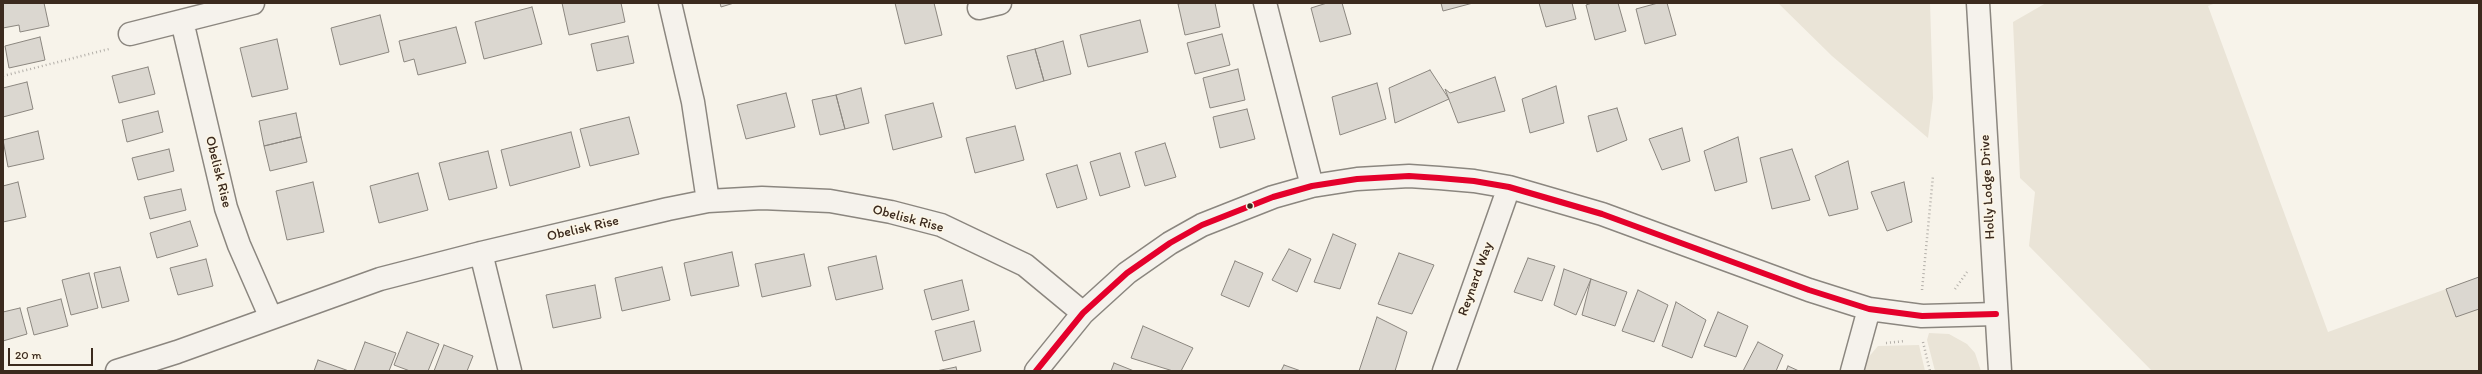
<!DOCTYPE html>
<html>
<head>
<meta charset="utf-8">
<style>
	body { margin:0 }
	#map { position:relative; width:2482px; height:374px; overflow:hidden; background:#f7f3ea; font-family:Itim,sans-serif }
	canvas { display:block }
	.frame { position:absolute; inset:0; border:4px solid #3b2a1e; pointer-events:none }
	.scale { position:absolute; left:8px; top:348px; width:85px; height:18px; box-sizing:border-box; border:2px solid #3b2a1e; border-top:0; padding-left:5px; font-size:12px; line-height:14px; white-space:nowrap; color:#3b2a1e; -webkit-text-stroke:3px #fcf5e5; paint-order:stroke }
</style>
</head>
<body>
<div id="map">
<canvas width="2482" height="374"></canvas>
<div class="frame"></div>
<div class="scale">20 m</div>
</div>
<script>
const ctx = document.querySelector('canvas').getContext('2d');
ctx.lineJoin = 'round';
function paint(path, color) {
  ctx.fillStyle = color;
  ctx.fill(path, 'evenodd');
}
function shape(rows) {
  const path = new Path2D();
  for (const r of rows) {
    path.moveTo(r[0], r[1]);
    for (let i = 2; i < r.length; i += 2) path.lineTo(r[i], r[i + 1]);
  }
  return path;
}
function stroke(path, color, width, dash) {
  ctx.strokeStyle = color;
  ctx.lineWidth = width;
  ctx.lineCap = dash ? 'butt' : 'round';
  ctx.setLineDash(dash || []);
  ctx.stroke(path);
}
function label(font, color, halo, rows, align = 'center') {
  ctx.font = font + ' Itim,sans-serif';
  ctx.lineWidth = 3;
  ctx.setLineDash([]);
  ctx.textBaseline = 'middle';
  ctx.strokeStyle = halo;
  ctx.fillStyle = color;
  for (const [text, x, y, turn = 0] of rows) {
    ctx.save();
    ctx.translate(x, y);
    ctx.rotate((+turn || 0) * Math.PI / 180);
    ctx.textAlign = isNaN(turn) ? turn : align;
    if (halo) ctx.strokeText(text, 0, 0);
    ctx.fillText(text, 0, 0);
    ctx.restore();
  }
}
paint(shape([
	[1778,3,1930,3,1933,98,1928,138,1832,56],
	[2046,3,2216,3,2208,6,2328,332,2479,277,2479,371,2152,371,2029,246,2035,192,2020,178,2013,22],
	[1929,333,1949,334,1967,344,1975,353,1981,371,1935,371,1927,340],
	[1919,345,1925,371,1864,371,1867,359,1878,346]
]), '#eae4d7');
const building = shape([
	[3,3,44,3,49,26,20,32,19,25,3,28,3,3],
	[562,3,621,3,625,22,569,35,562,3],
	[720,3,734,3,721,7,720,3],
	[895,3,934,3,942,35,905,44,895,3],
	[1183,3,1215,3,1220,27,1185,35,1178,4,1183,3],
	[1327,3,1342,3,1351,34,1320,42,1311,8,1327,3],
	[1441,3,1473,3,1443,11,1441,3],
	[1539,3,1572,3,1576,19,1546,27,1539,3],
	[1592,3,1618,3,1626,31,1595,40,1586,5,1592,3],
	[1658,3,1667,3,1676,35,1645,44,1636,9,1658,3],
	[532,7,542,44,484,59,475,22,532,7],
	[380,15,389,52,340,65,331,28,380,15],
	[1140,20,1148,52,1088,67,1080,35,1140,20],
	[456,27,466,63,418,75,414,59,404,62,399,41,456,27],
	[1222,34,1230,65,1195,74,1187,43,1222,34],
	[628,36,634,63,597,71,591,44,628,36],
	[40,37,45,60,9,68,5,46,40,37],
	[277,39,288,89,252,97,240,48,277,39],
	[1063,41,1071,74,1044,81,1035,49,1063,41],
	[1035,49,1044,81,1016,89,1007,56,1035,49],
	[148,67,155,94,119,103,112,76,148,67],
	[1238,69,1245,100,1210,108,1203,78,1238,69],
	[1430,70,1449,99,1395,123,1389,88,1430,70],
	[1495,77,1505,111,1458,123,1445,89,1450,93,1495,77],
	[27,82,33,109,3,117,3,88,27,82],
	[1377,83,1386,119,1340,135,1332,97,1377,83],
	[1556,86,1564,123,1530,133,1522,99,1556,86],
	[861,88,869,123,845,129,836,95,861,88],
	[786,93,795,127,746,139,737,105,786,93],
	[836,95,845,129,820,135,812,100,836,95],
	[933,103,942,137,893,150,885,115,933,103],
	[1617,108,1627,140,1597,152,1588,116,1617,108],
	[1247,109,1255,139,1220,148,1213,117,1247,109],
	[158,111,163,132,127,142,122,120,158,111],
	[296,113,301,137,264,146,259,121,296,113],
	[629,117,639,154,590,166,580,129,629,117],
	[1015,126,1024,160,975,173,966,138,1015,126],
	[1682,128,1690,161,1662,170,1649,139,1682,128],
	[38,131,44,159,8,167,3,140,38,131],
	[571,132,580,167,510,186,501,150,571,132],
	[301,137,307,162,270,171,264,146,301,137],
	[1738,137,1747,182,1715,191,1704,151,1738,137],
	[1165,143,1176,177,1145,186,1135,152,1165,143],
	[169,149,174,171,138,180,132,158,169,149],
	[1792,149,1810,200,1772,209,1760,158,1792,149],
	[488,151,497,188,449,200,439,163,488,151],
	[1120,153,1130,187,1100,196,1090,162,1120,153],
	[1848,161,1858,209,1829,216,1815,176,1848,161],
	[1077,165,1087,199,1057,208,1046,174,1077,165],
	[418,173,428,210,379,223,370,186,418,173],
	[18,182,26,217,3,222,3,186,18,182],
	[313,182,324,232,287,240,276,191,313,182],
	[1904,182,1912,222,1887,231,1871,192,1904,182],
	[181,189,186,210,150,219,144,197,181,189],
	[190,221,198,246,157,258,150,233,190,221],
	[1333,234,1356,244,1340,289,1314,282,1333,234],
	[1289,249,1311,259,1297,292,1272,280,1289,249],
	[732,252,739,286,691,296,684,263,732,252],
	[1399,253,1434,265,1412,314,1378,304,1399,253],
	[804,254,811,286,762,297,755,264,804,254],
	[876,256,883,289,836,300,828,267,876,256],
	[1528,258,1555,266,1542,301,1514,292,1528,258],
	[206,259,213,286,178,295,170,268,206,259],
	[1235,261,1263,273,1249,307,1221,295,1235,261],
	[120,267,129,301,102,308,94,273,120,267],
	[662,267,670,300,622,311,615,278,662,267],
	[1564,269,1591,279,1576,315,1554,305,1564,269],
	[89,273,98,308,71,315,62,280,89,273],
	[2479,277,2479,309,2456,317,2446,289,2479,277],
	[1591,279,1627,292,1615,326,1582,315,1591,279],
	[962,280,969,310,932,320,924,290,962,280],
	[595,285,601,318,553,328,546,295,595,285],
	[1638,290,1668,305,1654,342,1622,331,1638,290],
	[61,299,68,326,34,335,27,308,61,299],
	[1676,302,1706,320,1692,358,1662,346,1676,302],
	[20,308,27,334,3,341,3,312,20,308],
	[1718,312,1748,326,1736,357,1704,346,1718,312],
	[1377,317,1407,332,1395,371,1359,371,1377,317],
	[974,321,981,351,943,361,935,331,974,321],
	[1143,326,1193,348,1181,371,1173,371,1131,358,1143,326],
	[407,332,439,344,428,371,410,371,394,365,407,332],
	[365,342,396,353,389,371,354,371,365,342],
	[1758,342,1783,355,1776,371,1743,371,1758,342],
	[444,345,473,356,467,371,434,371,444,345],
	[318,360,349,371,314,371,318,360],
	[1114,363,1134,371,1111,371,1114,363],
	[1284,365,1301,371,1281,371,1284,365],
	[1788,366,1799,371,1786,371,1788,366],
	[956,367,957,371,936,371,956,367]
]);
paint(building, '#dbd7d0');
stroke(building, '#8b867f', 1);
const minor = shape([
	[670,3,693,102,708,201],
	[1265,3,1312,186],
	[979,8,1000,3],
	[182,21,226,208,239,245,271,318],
	[130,34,253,3],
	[481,253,510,371],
	[117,371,177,352,380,279,481,253,668,209,708,201,762,198,830,201,891,212,941,225,1025,265,1083,313],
	[1036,371,1083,313,1127,273,1170,243,1202,225,1273,197,1312,186,1357,179,1409,176,1439,178,1474,181,1509,187,1602,214,1809,290,1869,309,1922,316,1996,314],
	[1444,371,1509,187],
	[1852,371,1869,309]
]);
const major = shape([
	[1978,3,2000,371]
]);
stroke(minor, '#8b867f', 25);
stroke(major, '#8b867f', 25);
stroke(shape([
	[3,76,109,49],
	[1955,289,1967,272],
	[1922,290,1933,176],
	[1923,342,1930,371],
	[1886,343,1905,341]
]), '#b3afa9', 2.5, [1, 3]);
stroke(minor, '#f5f2ec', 22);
stroke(major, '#f5f2ec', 22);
stroke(shape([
	[1036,371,1083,313,1127,273,1170,243,1202,225,1273,197,1312,186,1357,179,1409,176,1439,178,1474,181,1509,187,1602,214,1809,290,1869,309,1922,316,1996,314]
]), '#e4002b', 6);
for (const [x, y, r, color] of [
	[1250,206,3.5,"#3b2a1e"]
]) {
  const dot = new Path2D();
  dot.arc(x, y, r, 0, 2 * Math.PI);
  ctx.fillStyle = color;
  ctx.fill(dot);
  stroke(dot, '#fcf5e5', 1.5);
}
label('14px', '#3b2a1e', '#fcf5e5', [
	["Obelisk Rise",218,172,76],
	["Holly Lodge Drive",1988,187,-93],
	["Obelisk Rise",908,219,15],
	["Obelisk Rise",583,229,-13],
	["Reynard Way",1476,279,-70]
]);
</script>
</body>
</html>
